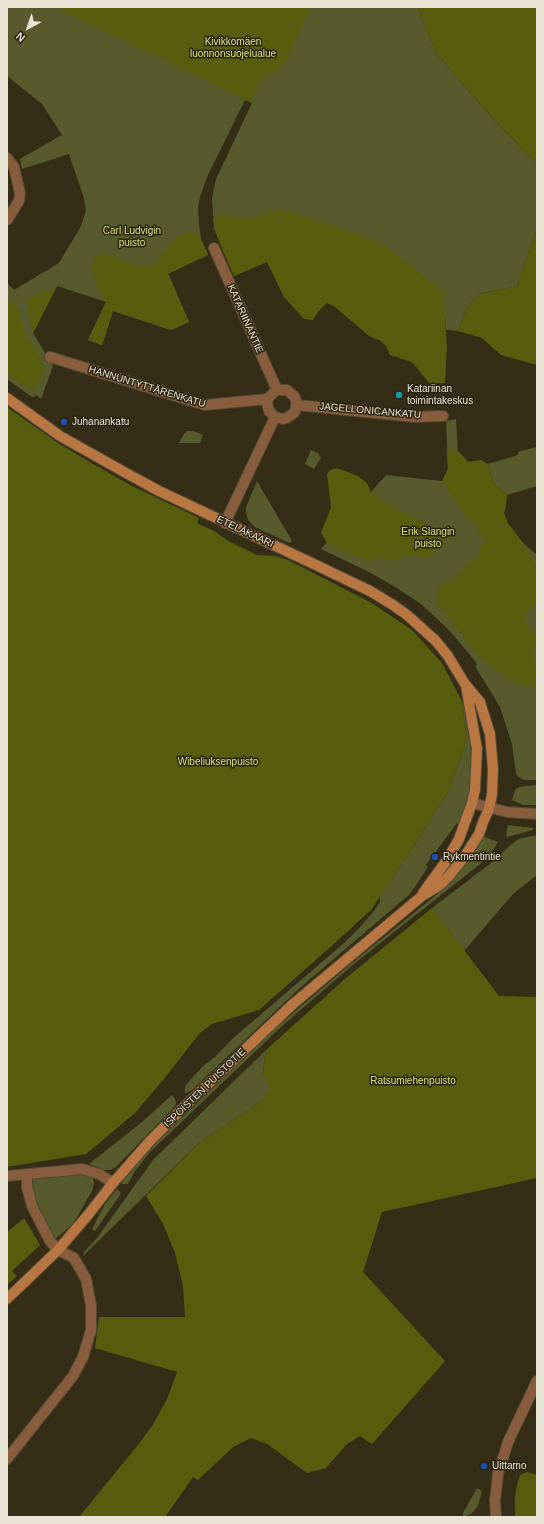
<!DOCTYPE html>
<html>
<head>
<meta charset="utf-8">
<style>
	body { margin:0 }
	#map { position:relative; width:544px; height:1524px; overflow:hidden; background:#362d16; font-family:Arial,sans-serif }
	canvas { display:block }
	.frame { position:absolute; inset:0; border:8px solid #e9e4d6; pointer-events:none }
	.north { position:absolute; left:8px; top:8px; width:40px; height:40px; -webkit-text-stroke:3px #2c230c; paint-order:stroke; rotate:220deg; font-size:11px; font-weight:700; line-height:16px; text-align:center; color:#e9e4d6 }
	.north::after { content:''; display:block; margin:auto; width:14px; height:18px; background:#e9e4d6; clip-path:polygon(50% 0,100% 100%,50% 72%,0 100%) }
</style>
</head>
<body>
<div id="map">
<canvas width="544" height="1524"></canvas>
<div class="frame"></div>
<div class="north">N</div>
</div>
<script>
const ctx = document.querySelector('canvas').getContext('2d');
ctx.lineJoin = 'round';
function paint(path, color) {
  ctx.fillStyle = color;
  ctx.fill(path, 'evenodd');
}
function shape(rows) {
  const path = new Path2D();
  for (const r of rows) {
    path.moveTo(r[0], r[1]);
    for (let i = 2; i < r.length; i += 2) path.lineTo(r[i], r[i + 1]);
  }
  return path;
}
function stroke(path, color, width, dash) {
  ctx.strokeStyle = color;
  ctx.lineWidth = width;
  ctx.lineCap = dash ? 'butt' : 'round';
  ctx.setLineDash(dash || []);
  ctx.stroke(path);
}
function label(font, color, halo, rows, align = 'center') {
  ctx.font = font + ' Arial,sans-serif';
  ctx.lineWidth = 3;
  ctx.setLineDash([]);
  ctx.textBaseline = 'middle';
  ctx.strokeStyle = halo;
  ctx.fillStyle = color;
  for (const [text, x, y, turn = 0] of rows) {
    ctx.save();
    ctx.translate(x, y);
    ctx.rotate((+turn || 0) * Math.PI / 180);
    ctx.textAlign = isNaN(turn) ? turn : align;
    if (halo) ctx.strokeText(text, 0, 0);
    ctx.fillText(text, 0, 0);
    ctx.restore();
  }
}
paint(shape([
	[7,7,417,7,437,54,485,110,537,164,537,229,517,286,479,294,466,309,458,331,446,330,445,317,294,249,234,276,214,229,212,198,216,179,252,103,245,100,207,177,200,197,198,207,199,224,201,239,208,255,168,273,189,322,171,330,113,311,102,345,88,340,106,302,57,286,33,333,53,366,41,399,36,395,34,397,32,397,7,379,7,283,14,290,59,263,81,226,86,210,84,198,69,154,22,169,20,159,62,135,42,104,7,76],
	[456,419,460,488,537,555,537,780,524,780,517,776,516,773,512,744,500,707,475,666,477,665,475,661,450,631,421,604,397,588,369,572,321,549,386,475,442,481,448,469,446,421],
	[187,431,193,431,203,435,200,443,179,443,184,434],
	[537,447,537,486,507,495,494,484,488,464,518,455,518,452],
	[311,450,318,453,321,458,314,469,305,464],
	[257,481,292,541,289,543,255,527,248,520,246,513,246,507],
	[462,701,466,710,473,745,470,795,459,825,457,823,426,865,428,867,410,894,302,986,192,1090,185,1093,185,1086,202,1067,216,1056,231,1040,343,944,361,926,374,911,380,902,380,896,415,844,450,788,467,739],
	[537,785,537,805,523,805,512,800,515,790,519,787],
	[508,825,533,828,533,830,507,837,506,835],
	[537,835,537,875,513,894,464,951,432,908,491,863,514,842,519,839],
	[483,836,498,842,489,857,354,964,282,1026,149,1153,135,1171,128,1184,122,1184,121,1183,147,1151,280,1024,353,962,436,895,466,864],
	[266,1050,263,1073,271,1090,259,1103,199,1143,83,1256,84,1252,97,1238,153,1160],
	[172,1095,175,1099,176,1103,175,1106,116,1167,110,1170,104,1170,89,1164,142,1122],
	[77,1172,89,1174,93,1178,94,1183,92,1191,73,1224,54,1240,41,1216,33,1193,33,1179],
	[117,1189,121,1193,120,1195,95,1231,92,1229,105,1204],
	[477,1488,482,1491,478,1506,471,1514,463,1517,463,1513]
]), '#565a2d');
paint(shape([
	[54,7,311,7,289,55,282,65,273,72,262,78,250,102],
	[417,7,537,7,537,164,485,110,437,54],
	[281,209,367,237,389,248,443,291,447,347,445,383,429,383,412,362,390,355,386,346,381,341,369,336,335,307,327,303,318,312,313,320,304,319,284,297,267,262,234,276,219,241,213,219,225,213,237,219,256,217,267,212],
	[537,229,537,365,501,355,482,338,458,331,466,309,479,294,517,286],
	[190,232,198,234,208,255,168,274,189,322,171,330,113,311,102,345,88,340,106,302,95,282,92,269,95,257,104,253,139,267,152,265,160,258,168,245,176,238],
	[45,289,55,290,33,333,27,309,27,300],
	[11,300,15,303,19,310,24,332,42,361,43,369,36,389,25,387,7,373,7,302],
	[7,407,58,443,93,464,132,486,199,518,197,523,214,531,228,541,257,555,276,556,288,560,372,603,412,630,442,663,462,701,467,739,450,788,415,844,371,910,336,942,259,1010,212,1024,200,1033,163,1080,135,1113,86,1154,7,1167],
	[447,450,458,451,462,455,468,462,481,460,488,464,494,484,507,495,506,506,504,513,508,523,523,543,537,568,537,606,532,606,524,618,536,638,533,654,537,670,537,688,516,683,483,661,438,605,437,587,455,578,466,564,477,557,484,541,475,524,464,514,442,481,448,469],
	[337,468,358,476,367,483,371,492,389,505,424,523,437,532,440,548,428,558,408,555,392,561,378,557,370,561,346,553,327,543,321,533,331,507,327,474,330,470],
	[432,908,499,996,537,997,537,1178,382,1212,363,1272,445,1361,372,1444,360,1436,347,1444,326,1468,307,1473,267,1444,251,1438,233,1447,198,1480,193,1477,165,1517,79,1517,138,1445,154,1423,167,1399,177,1372,95,1348,99,1317,185,1317,183,1286,175,1253,163,1224,146,1196,199,1143,259,1103,270,1090,263,1073,266,1050,346,978],
	[24,1218,40,1245,12,1271,17,1276,7,1285,7,1232],
	[527,1472,537,1475,537,1517,515,1517,515,1497,517,1485,520,1475]
]), '#585d0e');
const minor = shape([
	[7,158,14,167,20,193,19,201,7,220],
	[214,248,277,390],
	[50,357,205,405,268,399],
	[297,405,415,417,443,416],
	[225,523,275,417,283,419,287,418,294,413,296,409,296,400,294,396,287,390,277,390,271,395,268,399,267,403,269,411,275,417],
	[7,1176,82,1169,99,1174,113,1183],
	[7,1459,73,1376,83,1357,91,1330,91,1305,86,1279,74,1258,58,1250,50,1241,32,1206,27,1187,27,1174],
	[496,1517,495,1501,498,1474,508,1442,537,1381]
]);
const tertiary = shape([
	[472,803,507,812,537,814]
]);
const secondary = shape([
	[7,398,60,436,126,473,159,491,318,566,370,591,393,605,407,615,436,641,448,656,465,684,480,702,490,734,493,769,492,794,489,809,483,822,479,834,465,856,448,877,440,885,422,896,293,1004,187,1104,150,1141,113,1183,88,1215,58,1250,7,1299],
	[423,893,447,860,459,839,472,803,475,790,477,749,466,686]
]);
stroke(minor, '#534a35', 12);
stroke(tertiary, '#534a35', 12);
stroke(secondary, '#534a35', 12);
stroke(minor, '#875d3e', 10);
stroke(tertiary, '#875d3e', 10);
stroke(secondary, '#b87643', 10);
for (const [x, y, r, color] of [
	[399,395,4,"#0f9aa8"],
	[64,422,4,"#1a4fb4"],
	[435,857,4,"#1a4fb4"],
	[484,1466,4,"#1a4fb4"]
]) {
  const dot = new Path2D();
  dot.arc(x, y, r, 0, 2 * Math.PI);
  ctx.fillStyle = color;
  ctx.fill(dot);
  stroke(dot, '#2c230c', 1.5);
}
label('10px', '#dae47f', '#2c230c', [
	["Kivikkomäen",233,42],
	["luonnonsuojelualue",233,54],
	["Carl Ludvigin",132,231],
	["puisto",132,243],
	["Erik Slangin",428,532],
	["puisto",428,544],
	["Wibeliuksenpuisto",218,762],
	["Ratsumiehenpuisto",413,1081]
]);
label('10px', '#e9e4d6', '#2c230c', [
	["KATARIINANTIE",245,319,66],
	["HANNUNTYTTÄRENKATU",147,387,17],
	["JAGELLONICANKATU",370,411,5],
	["ETELÄKAARI",245,532,25],
	["ISPOISTEN PUISTOTIE",205,1088,-44]
]);
label('10px', '#e9e4d6', '#2c230c', [
	["Katariinan",407,389],
	["toimintakeskus",407,401],
	["Juhanankatu",72,422],
	["Rykmentintie",443,857],
	["Uittamo",492,1466]
], 'left');
</script>
</body>
</html>
